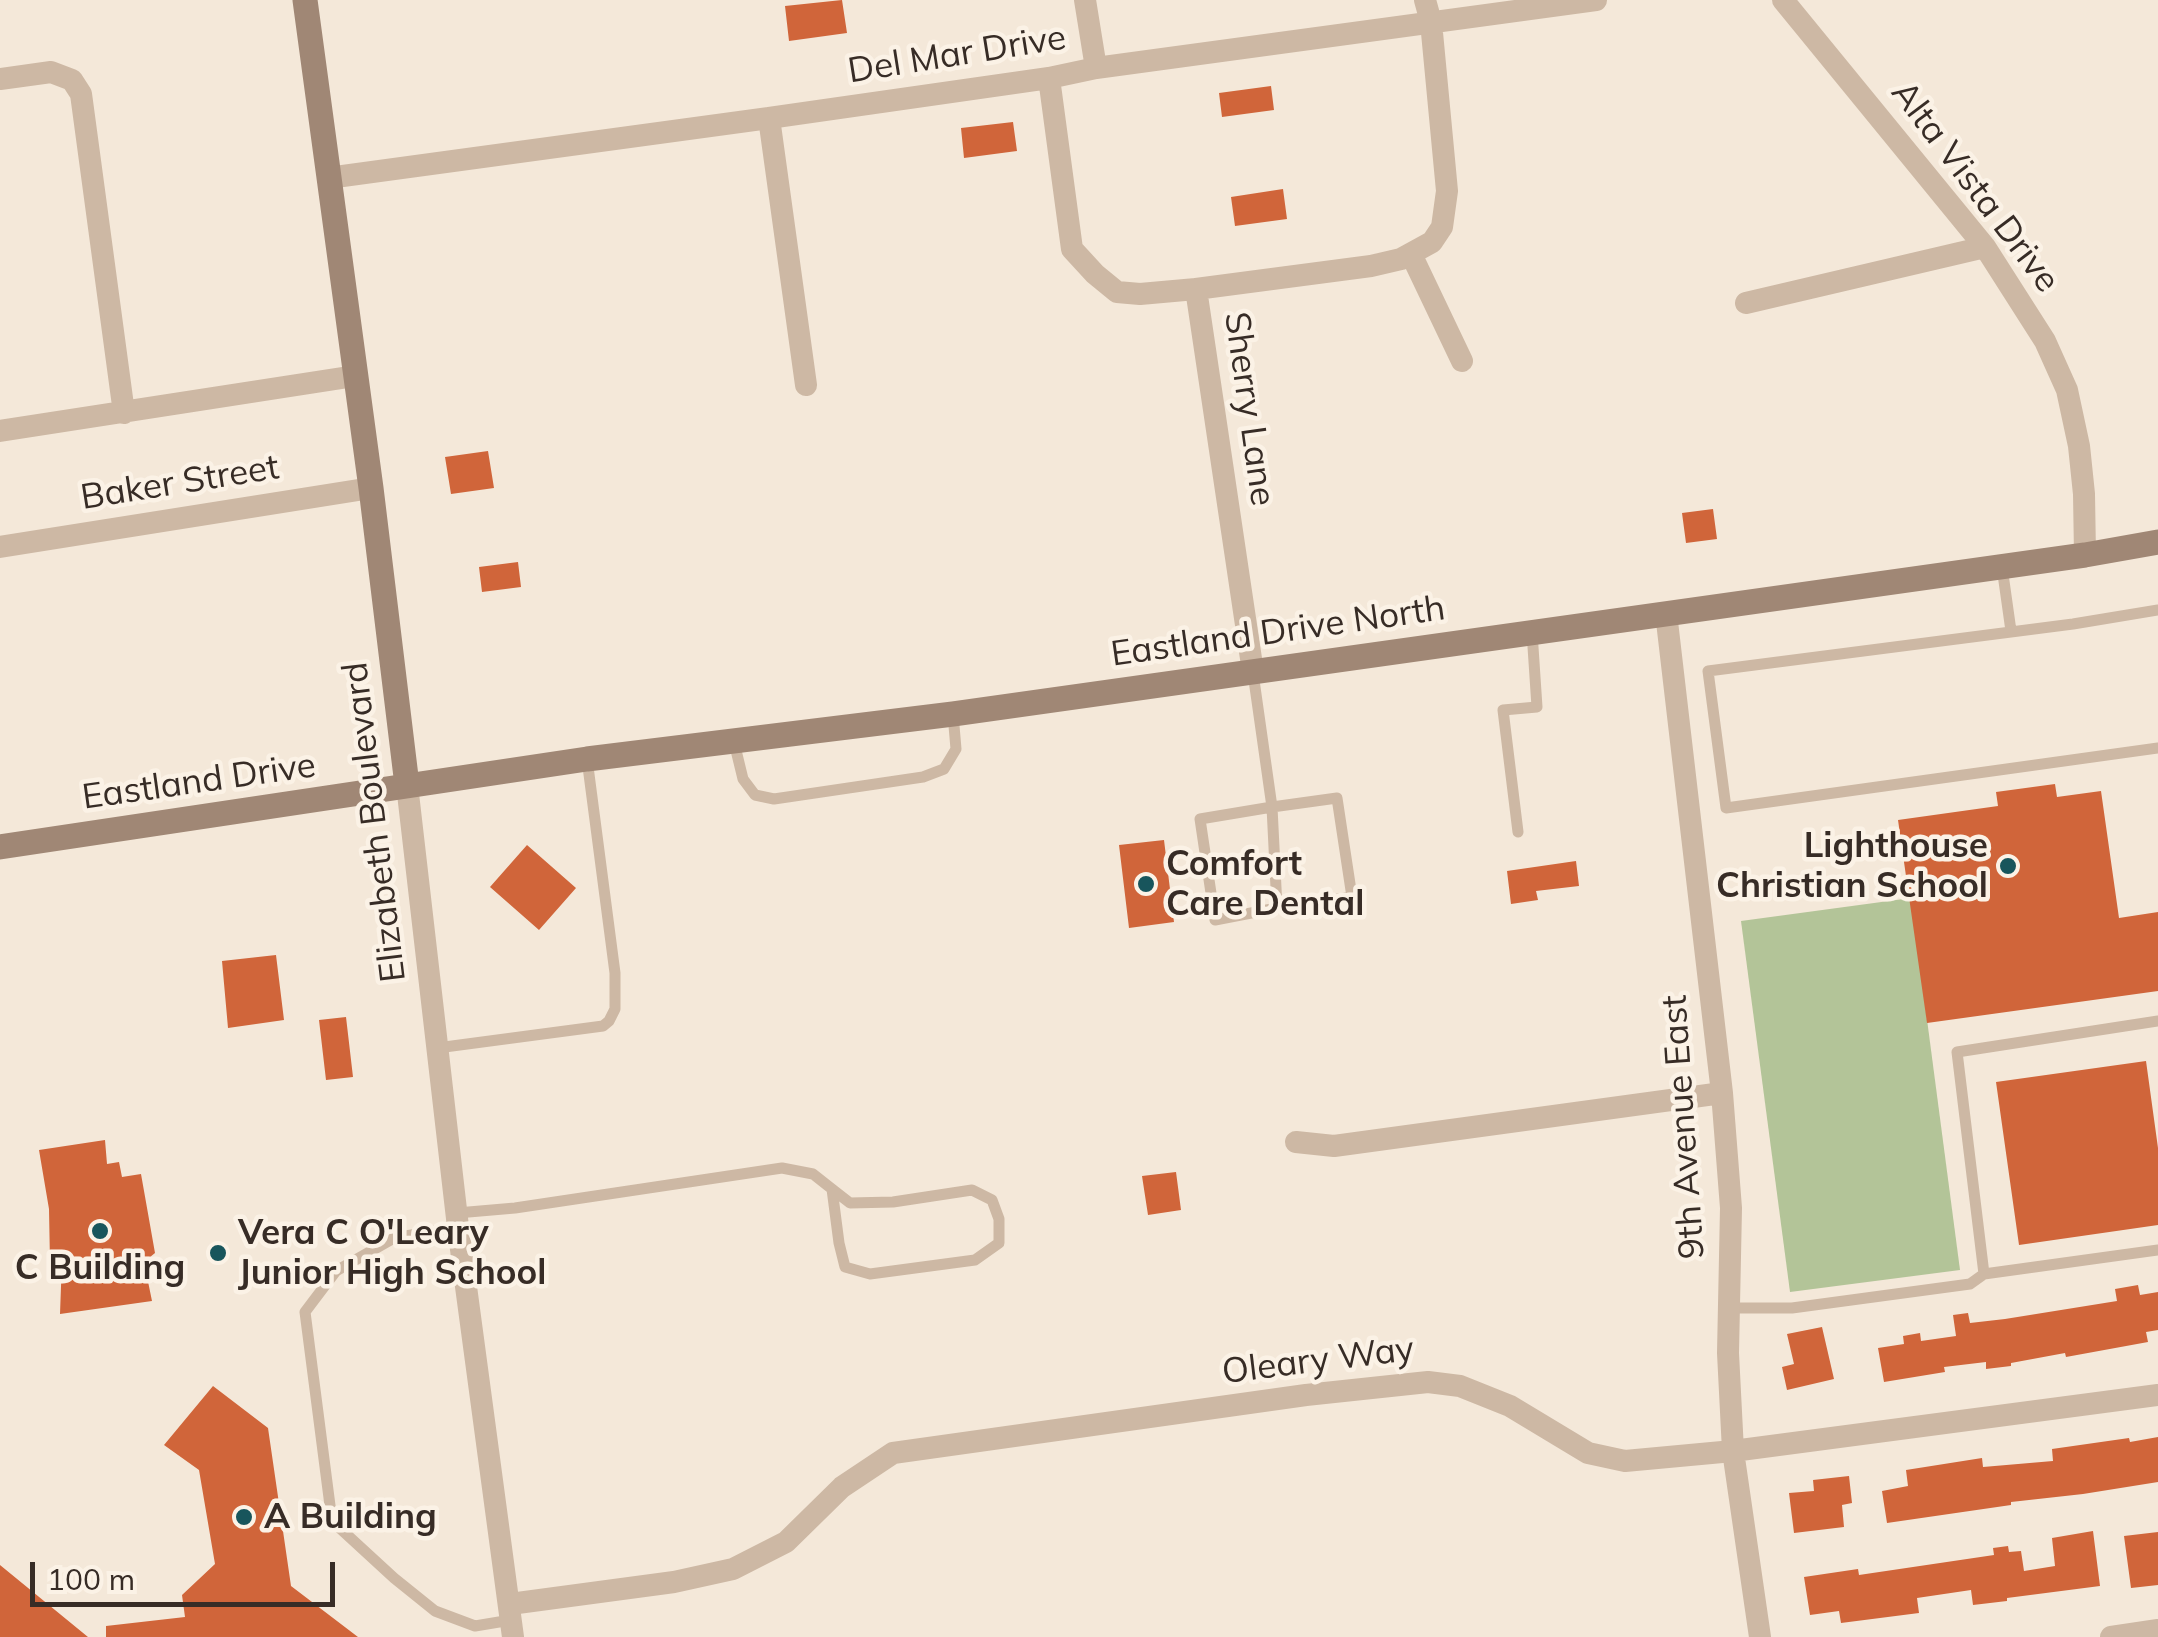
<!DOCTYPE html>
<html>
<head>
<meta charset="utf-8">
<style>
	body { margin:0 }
	#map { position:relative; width:2158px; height:1637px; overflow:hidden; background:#f4e8d9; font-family:Mulish,sans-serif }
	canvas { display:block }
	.scale { position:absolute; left:30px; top:1562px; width:305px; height:45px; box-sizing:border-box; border:5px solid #372c26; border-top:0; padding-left:12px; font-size:30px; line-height:35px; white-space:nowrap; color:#372c26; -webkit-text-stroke:8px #fbf2e6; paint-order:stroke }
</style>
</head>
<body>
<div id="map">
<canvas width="2158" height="1637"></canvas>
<div class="scale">100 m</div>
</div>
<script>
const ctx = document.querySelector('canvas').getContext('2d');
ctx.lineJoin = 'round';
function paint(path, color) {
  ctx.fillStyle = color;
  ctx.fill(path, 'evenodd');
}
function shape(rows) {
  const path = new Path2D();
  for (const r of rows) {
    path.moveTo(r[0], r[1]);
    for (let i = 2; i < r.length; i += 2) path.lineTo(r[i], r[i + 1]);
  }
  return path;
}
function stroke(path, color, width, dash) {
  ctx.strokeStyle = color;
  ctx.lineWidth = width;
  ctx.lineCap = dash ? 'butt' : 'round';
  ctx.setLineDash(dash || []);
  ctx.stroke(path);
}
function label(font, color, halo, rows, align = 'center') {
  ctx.font = font + ' Mulish,sans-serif';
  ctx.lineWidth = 9;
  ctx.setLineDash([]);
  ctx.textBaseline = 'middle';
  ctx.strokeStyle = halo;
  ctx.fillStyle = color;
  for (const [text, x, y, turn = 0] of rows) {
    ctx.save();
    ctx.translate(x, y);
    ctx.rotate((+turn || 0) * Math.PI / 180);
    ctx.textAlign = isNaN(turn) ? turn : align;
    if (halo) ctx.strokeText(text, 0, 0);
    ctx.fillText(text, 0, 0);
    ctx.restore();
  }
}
paint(shape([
	[1911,898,1960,1270,1790,1292,1741,921]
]), '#b3c498');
paint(shape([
	[842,0,847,33,789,41,785,6],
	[1271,86,1274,110,1222,117,1219,93],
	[1013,122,1017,151,964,158,961,128],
	[1283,189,1287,219,1235,226,1231,197],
	[488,451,494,488,451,494,445,457],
	[1713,509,1717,539,1686,543,1682,513],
	[518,562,521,587,482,592,479,567],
	[2055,784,2057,797,2101,791,2119,918,2158,912,2158,991,1927,1023,1898,820,1998,806,1996,792],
	[1164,840,1174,922,1129,928,1119,845],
	[527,845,576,888,539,930,490,887],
	[1576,861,1579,886,1536,891,1538,900,1511,904,1507,871],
	[276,955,284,1020,228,1028,222,961],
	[346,1017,353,1077,326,1080,319,1020],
	[2146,1061,2158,1148,2158,1225,2019,1245,1996,1082],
	[105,1140,107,1164,119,1162,122,1177,141,1174,155,1253,144,1262,152,1301,60,1314,62,1259,50,1263,49,1209,39,1150],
	[1176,1172,1181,1210,1148,1215,1142,1176],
	[2138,1285,2140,1295,2158,1292,2158,1330,2146,1332,2148,1342,2066,1357,2065,1353,2011,1363,2011,1366,1986,1369,1986,1362,1944,1367,1945,1372,1884,1382,1878,1348,1904,1344,1903,1336,1920,1333,1921,1341,1956,1336,1953,1315,1968,1313,1970,1323,2005,1319,2117,1301,2115,1289],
	[1822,1327,1834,1379,1787,1390,1782,1367,1794,1364,1787,1334],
	[213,1386,268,1428,291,1586,358,1637,106,1637,106,1626,185,1617,182,1595,215,1564,199,1470,164,1445],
	[2158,1437,2158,1482,2083,1494,2011,1502,2011,1505,1887,1523,1882,1491,1908,1486,1906,1470,1982,1458,1983,1467,2053,1461,2052,1449,2129,1438,2130,1442],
	[1849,1476,1852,1503,1842,1505,1844,1527,1794,1533,1789,1493,1814,1491,1813,1480],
	[2093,1531,2100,1586,2007,1598,2007,1601,1973,1605,1971,1590,1917,1598,1919,1613,1841,1623,1839,1611,1810,1615,1804,1577,1858,1569,1859,1575,1994,1555,1993,1548,2008,1546,2009,1552,2021,1551,2024,1571,2055,1566,2052,1538],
	[2158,1532,2158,1585,2131,1588,2124,1536],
	[0,1565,88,1637,0,1637]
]), '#d0653a');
stroke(shape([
	[2002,567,2011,631],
	[2158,610,2073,624,1708,671,1726,808,2158,748],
	[1253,673,1272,807,1277,908,1215,920,1200,819,1272,807,1337,798,1352,897,1277,908],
	[734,742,743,779,755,795,774,799,923,777,944,769,956,749,953,714],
	[1518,832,1503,710,1537,707,1532,632],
	[2158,1021,1957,1052,1984,1274,2158,1250],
	[437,1048,603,1026,609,1021,615,1009,615,973,587,759],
	[457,1213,515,1208,782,1168,813,1174,832,1189,850,1203,893,1202,972,1190,992,1200,999,1219,999,1243,975,1260,870,1274,845,1267,839,1243,832,1189],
	[458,1227,394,1238,336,1271,305,1312,332,1521,394,1578,435,1611,475,1626,511,1620],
	[1729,1308,1792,1308,1970,1284,1984,1274]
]), '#cdb8a4', 11);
stroke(shape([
	[1085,0,1096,68],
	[1783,0,1985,247,2045,341,2067,390,2079,446,2084,494,2085,555],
	[1049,78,1072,249,1095,274,1117,292,1140,294,1196,289,1371,266,1401,259,1432,242,1442,227,1447,191,1431,22,1425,0],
	[0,79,51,72,72,80,81,94,124,413],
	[769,118,806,385],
	[328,178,769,118,1049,78,1096,68,1596,0],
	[1411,254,1462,361],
	[1196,289,1253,672],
	[1746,303,1985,247],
	[0,431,355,376],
	[0,547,371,488],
	[1666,613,1722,1093,1731,1208,1728,1353,1733,1451,1760,1637],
	[407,785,458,1227,513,1637],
	[1296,1142,1334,1146,1722,1093],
	[510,1604,674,1582,733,1569,786,1542,842,1487,893,1453,1306,1395,1428,1382,1460,1386,1510,1406,1588,1453,1625,1461,1733,1451,2158,1395],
	[2111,1637,2158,1630]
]), '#cdb8a4', 22);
stroke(shape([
	[305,0,371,488,407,785],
	[0,847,587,759,953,714,2085,555,2158,542]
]), '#a08775', 25);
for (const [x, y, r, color] of [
	[2008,866,10,"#18555c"],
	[1146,884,10,"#18555c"],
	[100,1231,10,"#18555c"],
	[218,1253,10,"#18555c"],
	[244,1517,10,"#18555c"]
]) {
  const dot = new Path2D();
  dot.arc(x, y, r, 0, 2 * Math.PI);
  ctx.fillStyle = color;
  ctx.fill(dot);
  stroke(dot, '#fbf2e6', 4);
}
label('35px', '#372c26', '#fbf2e6', [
	["Del Mar Drive",957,55,-9],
	["Alta Vista Drive",1975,187,53],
	["Sherry Lane",1249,409,82],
	["Baker Street",180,483,-9],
	["Eastland Drive North",1278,632,-8],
	["Eastland Drive",199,782,-8],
	["Elizabeth Boulevard",375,822,-97],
	["9th Avenue East",1684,1127,-94],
	["Oleary Way",1318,1361,-7]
]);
label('bold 35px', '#372c26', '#fbf2e6', [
	["Lighthouse",1988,846,"right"],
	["Christian School",1988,886,"right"],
	["Comfort",1166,864],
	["Care Dental",1166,904],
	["Vera C O'Leary",238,1233],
	["Junior High School",238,1273],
	["C Building",100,1268,"center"],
	["A Building",264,1517]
], 'left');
</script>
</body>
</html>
